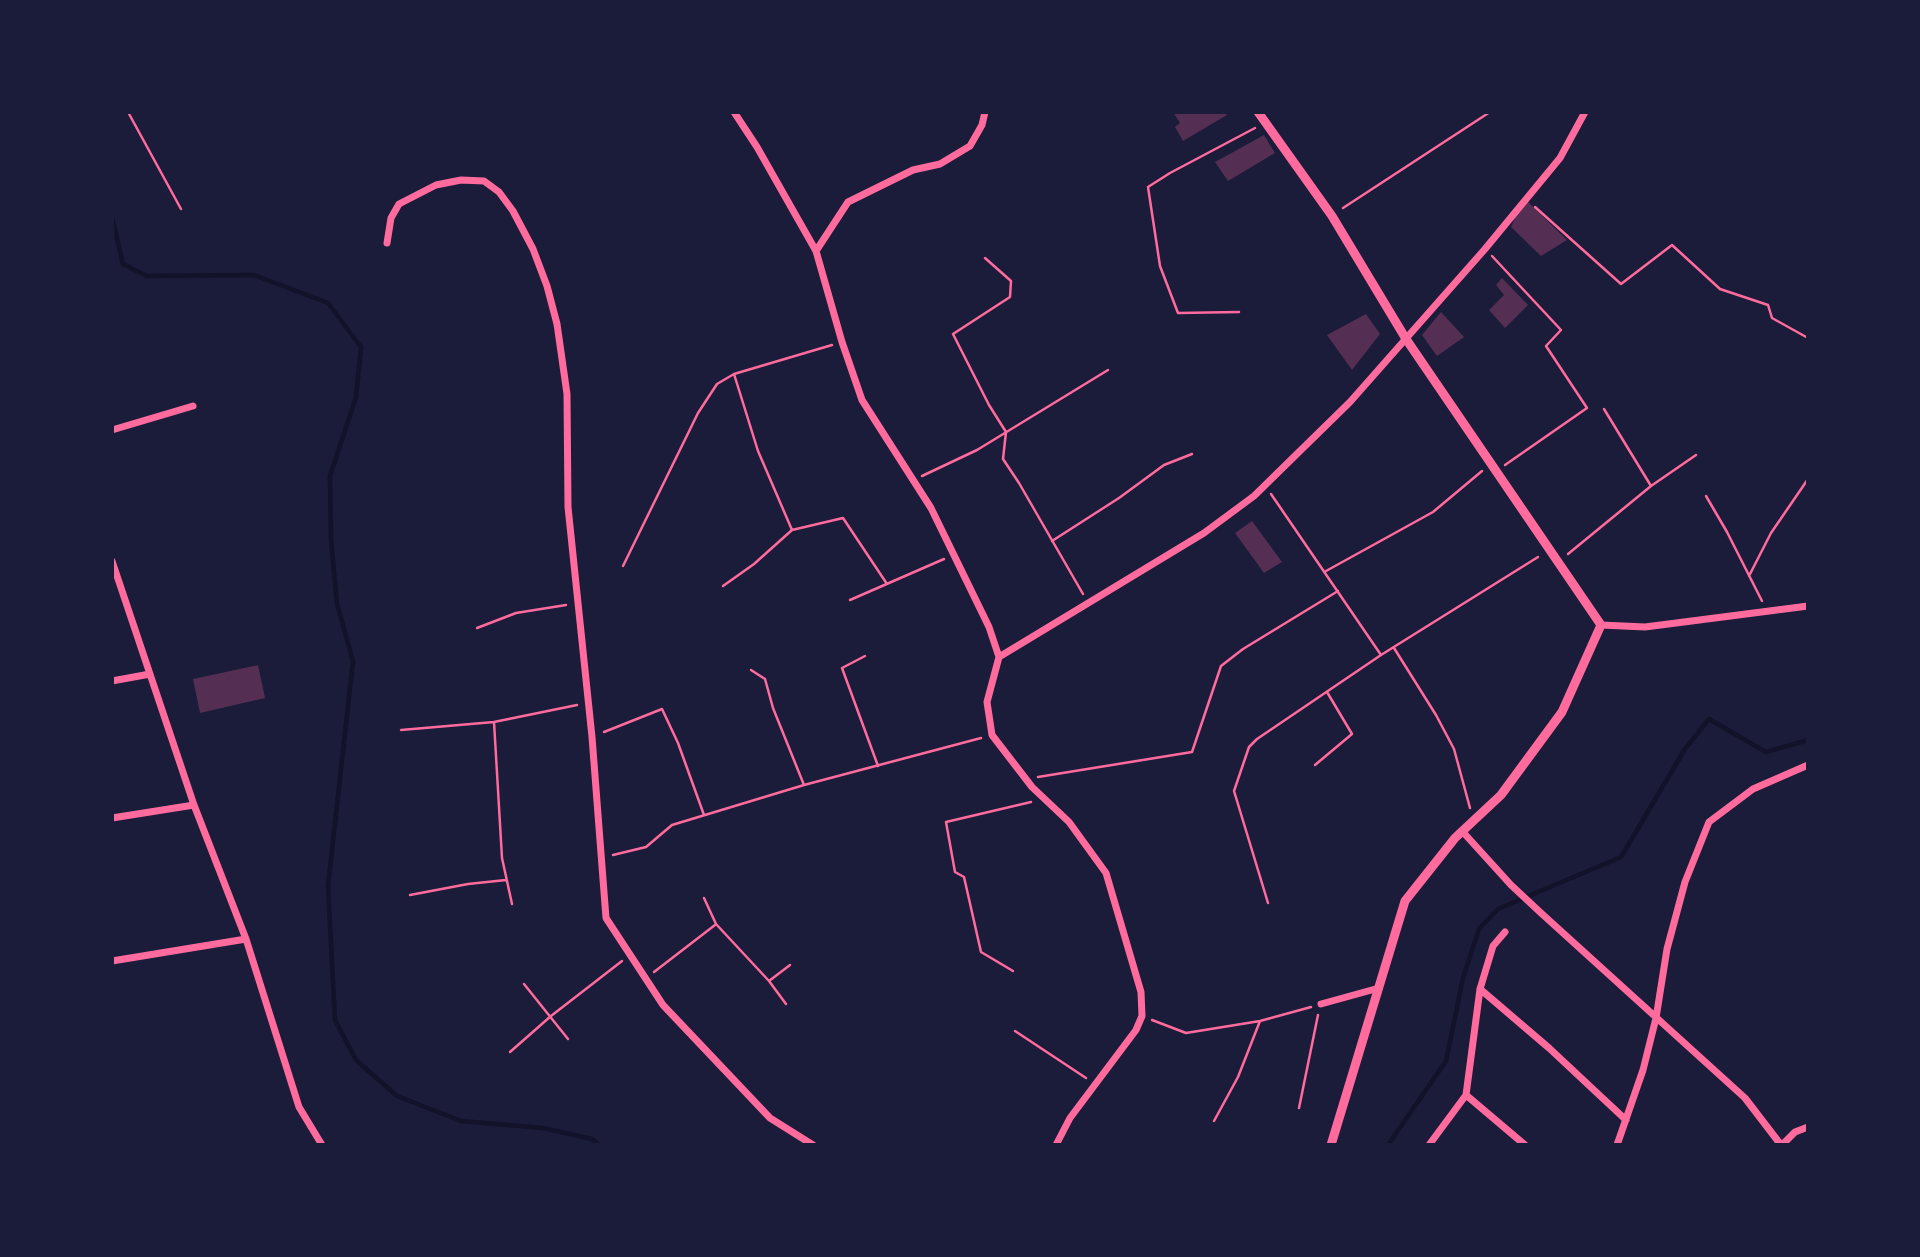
<!DOCTYPE html>
<html>
<head>
<meta charset="utf-8">
<style>
	body { margin:0 }
	#map { position:relative; width:1920px; height:1257px; overflow:hidden; background:#1b1b3a; font-family:Inter,sans-serif }
	canvas { display:block }
	.frame { position:absolute; inset:0; border:114px solid #1b1b3a; pointer-events:none }
</style>
</head>
<body>
<div id="map">
<canvas width="1920" height="1257"></canvas>
<div class="frame"></div>
</div>
<script>
const ctx = document.querySelector('canvas').getContext('2d');
ctx.lineJoin = 'round';
function shape(rows) {
  const path = new Path2D();
  for (const r of rows) {
    path.moveTo(r[0], r[1]);
    for (let i = 2; i < r.length; i += 2) path.lineTo(r[i], r[i + 1]);
  }
  return path;
}
function stroke(path, color, width, dash) {
  ctx.strokeStyle = color;
  ctx.lineWidth = width;
  ctx.lineCap = dash ? 'butt' : 'round';
  ctx.setLineDash(dash || []);
  ctx.stroke(path);
}
function paint(path, color) {
  ctx.fillStyle = color;
  ctx.fill(path, 'evenodd');
}
stroke(shape([
	[112,217,123,264,147,276,254,275,328,303,361,347,356,397,330,476,331,540,337,604,353,661,328,886,335,1020,356,1060,397,1096,461,1121,543,1128,592,1139,599,1145],
	[1388,1145,1446,1061,1463,978,1479,929,1498,909,1621,857,1685,749,1709,719,1766,752,1808,740]
]), '#12122b', 4.5);
paint(shape([
	[1173,112,1225,112,1227,115,1183,141,1175,127,1180,123],
	[1264,135,1275,153,1228,181,1215,162],
	[1524,198,1567,240,1541,256,1511,227],
	[1502,278,1528,305,1505,328,1489,310,1504,295,1496,285],
	[1441,312,1464,337,1437,356,1422,335],
	[1366,314,1380,334,1352,370,1327,335],
	[1252,521,1282,562,1264,573,1235,533],
	[258,665,265,698,200,713,193,679]
]), '#542f53');
stroke(shape([
	[128,112,181,209],
	[1535,207,1621,284,1672,245,1720,289,1768,305,1772,318,1808,338],
	[1343,208,1490,112],
	[1492,256,1561,330,1546,346,1587,408,1505,465],
	[985,258,1011,281,1010,297,953,334,989,405,1006,432,1003,459,1019,483,1083,594],
	[1239,312,1178,313,1160,266,1148,187,1170,173,1255,128],
	[734,374,758,451,792,530],
	[1604,409,1651,486],
	[922,476,977,450,1108,370],
	[1271,494,1381,655],
	[1706,496,1727,532,1762,601],
	[1052,541,1119,498,1164,465,1192,454],
	[1568,554,1651,486,1696,455],
	[623,566,698,413,717,384,734,374,832,345],
	[1326,571,1433,512,1482,471],
	[1749,576,1771,533,1808,479],
	[723,586,754,564,792,530,843,518,887,584],
	[850,600,944,559],
	[477,628,516,613,566,605],
	[1394,648,1436,715,1454,749,1470,808],
	[865,656,842,668,878,766],
	[751,670,765,679,773,708,804,785],
	[494,722,502,858,512,904],
	[401,730,494,722,577,705],
	[604,732,662,709,678,743,704,815],
	[1315,765,1352,734,1327,692],
	[1038,777,1192,752,1221,666,1243,649,1338,591],
	[613,855,646,847,672,825,804,785,981,738],
	[410,895,468,884,506,880],
	[704,898,716,924,769,981,786,1004],
	[1268,903,1234,791,1249,747,1257,739,1381,655,1538,557],
	[1013,971,981,952,964,877,955,872,946,822,1031,802],
	[654,972,715,925],
	[769,981,790,965],
	[524,984,568,1039],
	[1152,1020,1186,1033,1260,1021,1311,1007],
	[1015,1031,1086,1078],
	[510,1052,551,1016,622,961],
	[1299,1108,1318,1015],
	[1214,1121,1238,1077,1260,1021]
]), '#ff6b9d', 2.5);
stroke(shape([
	[734,112,757,147,816,251,842,342,862,400,931,508,989,627,999,657,987,702,992,735,1032,787,1069,822,1106,873,1141,992,1142,1016,1136,1030,1070,1118,1056,1145],
	[387,243,391,218,399,204,436,185,461,180,484,181,499,192,513,211,533,249,547,286,557,324,567,394,568,507,592,737,606,918,663,1005,770,1118,813,1145],
	[816,251,848,202,913,170,940,164,970,146,982,125,985,112],
	[112,430,193,406],
	[112,561,194,805,246,939,299,1107,322,1145],
	[1601,625,1645,627,1808,606],
	[999,657,1204,533,1254,496,1350,402,1485,249,1560,158,1585,112],
	[112,681,150,674],
	[112,818,194,805],
	[1462,831,1511,885,1541,913,1745,1098,1781,1145],
	[112,961,246,939],
	[1480,989,1549,1048,1626,1120],
	[1321,1004,1379,988],
	[1466,1095,1525,1145],
	[1429,1145,1466,1095,1480,989,1493,946,1505,932],
	[1617,1145,1643,1070,1656,1018,1667,949,1685,882,1709,822,1753,789,1808,765],
	[1782,1145,1795,1132,1808,1127]
]), '#ff6b9d', 7);
stroke(shape([
	[1258,112,1332,216,1406,339,1601,625,1562,712,1501,795,1455,838,1405,901,1331,1145]
]), '#ff6b9d', 9);
</script>
</body>
</html>
